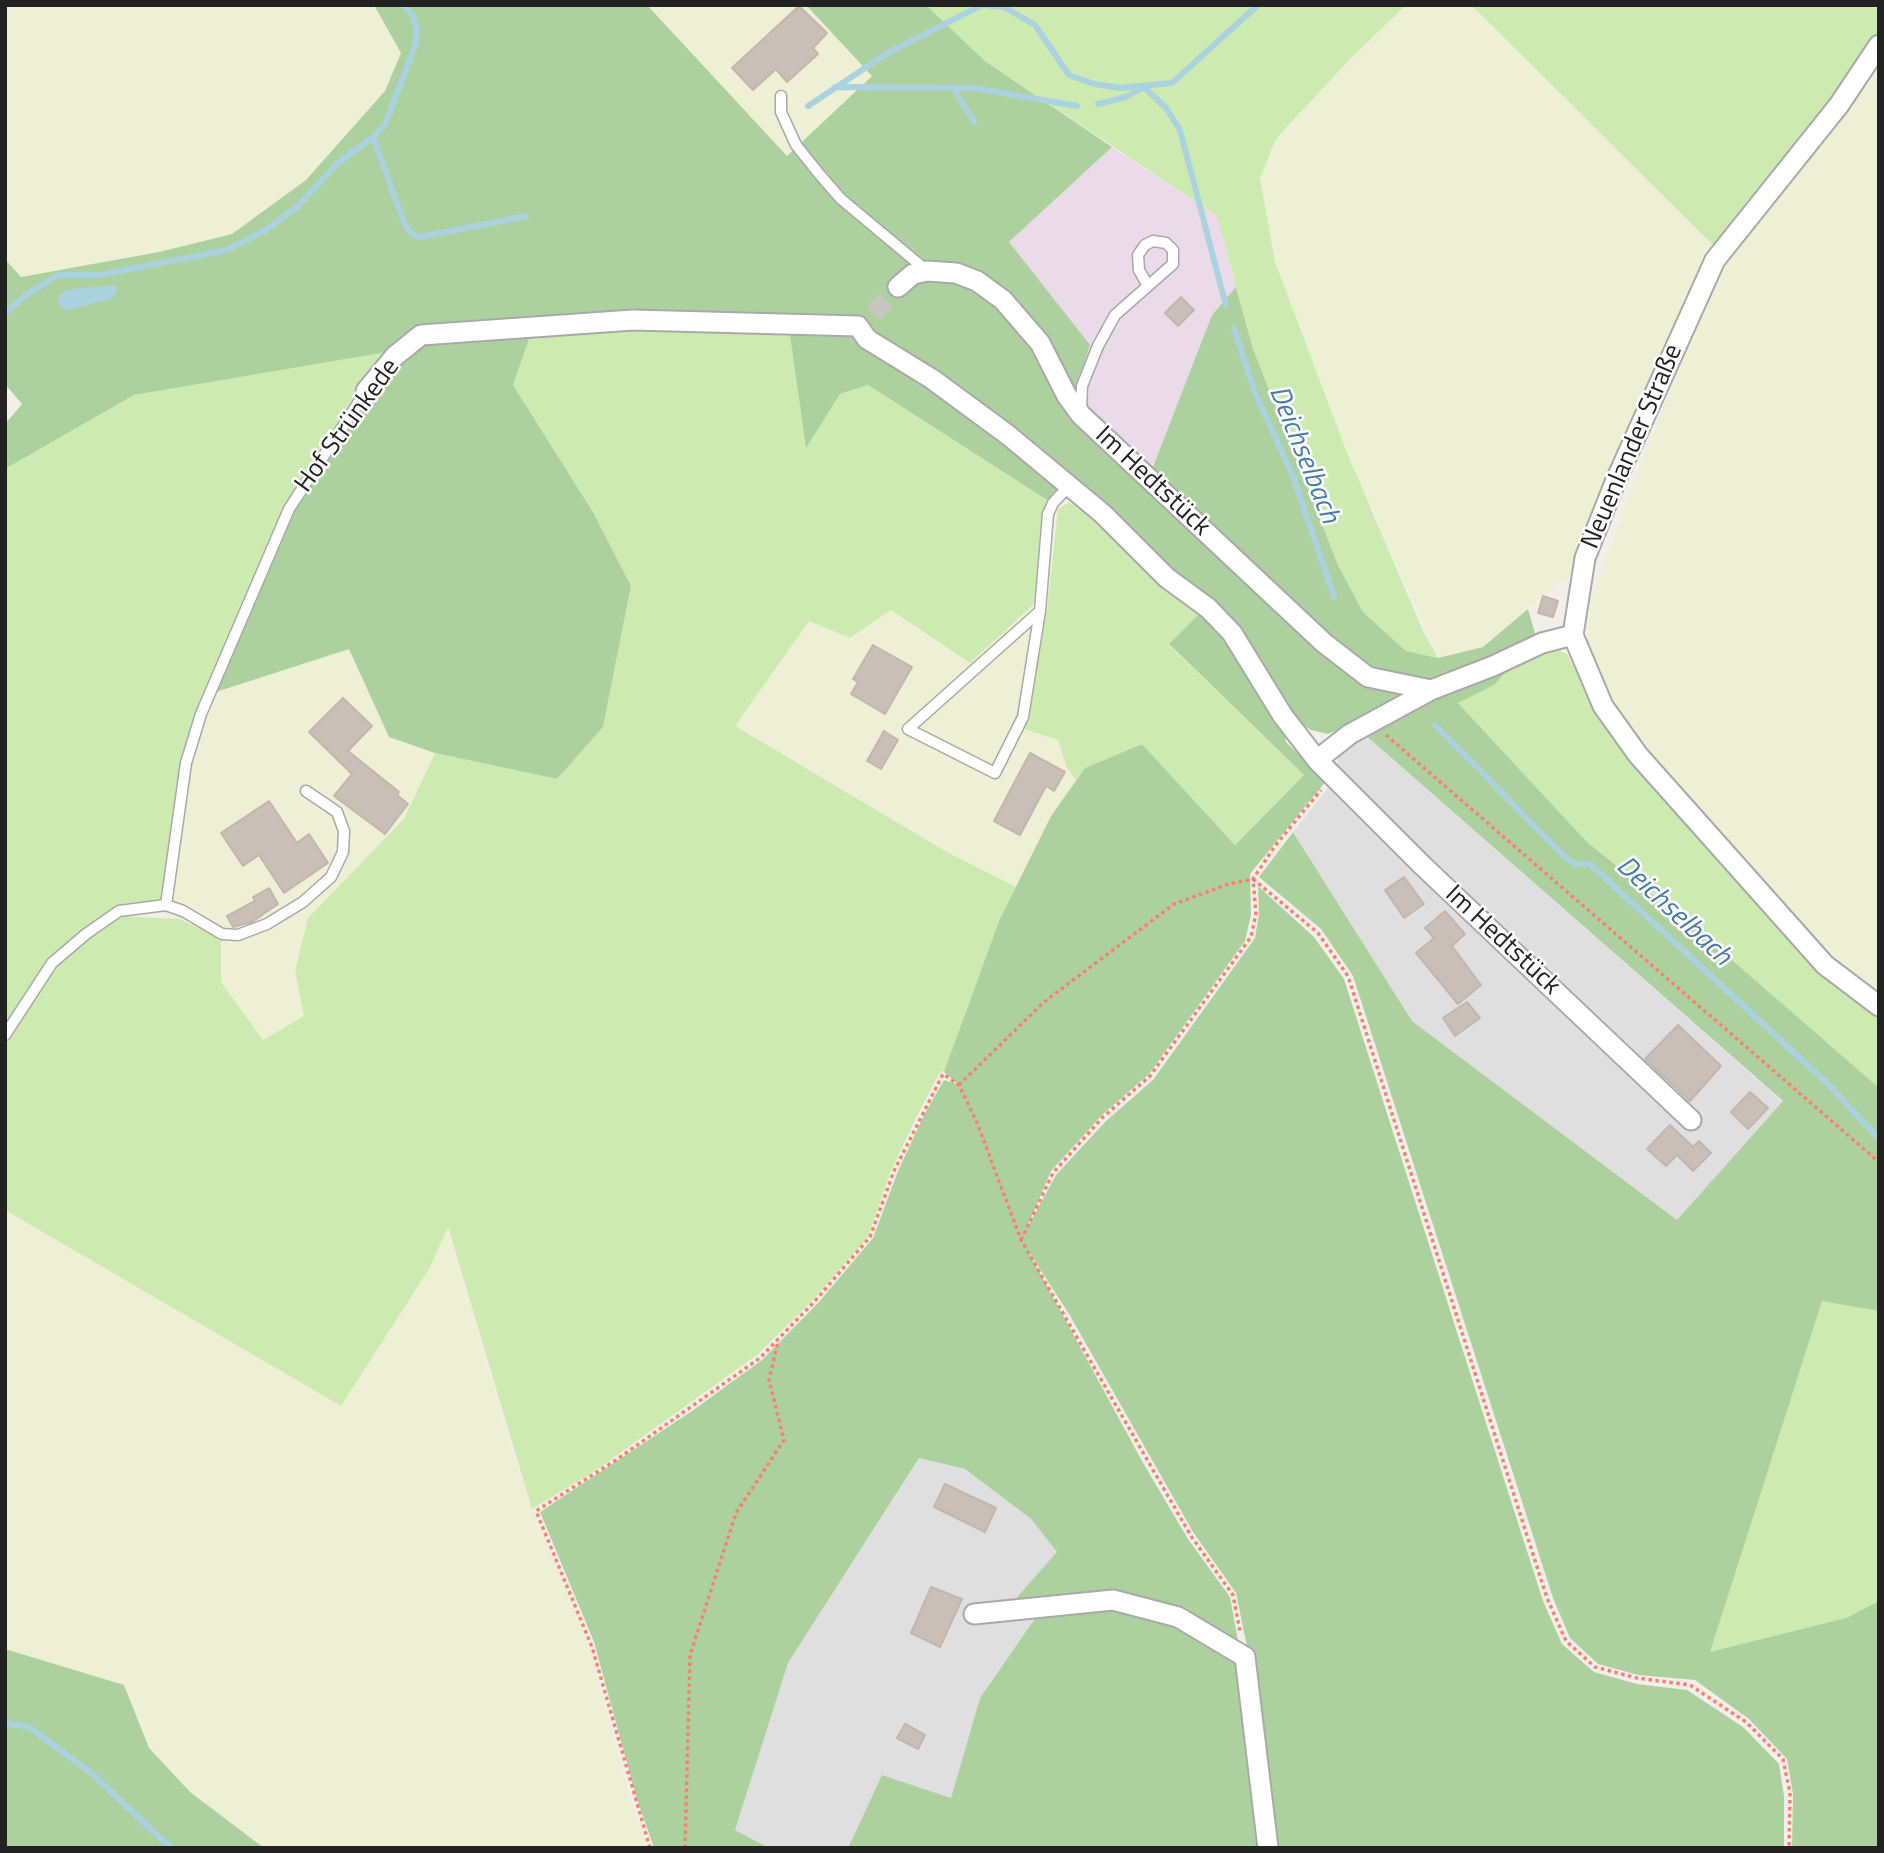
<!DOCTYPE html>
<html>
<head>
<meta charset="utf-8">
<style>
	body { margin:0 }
	#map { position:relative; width:1884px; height:1853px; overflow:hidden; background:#f2efe9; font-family:"Titillium Web",sans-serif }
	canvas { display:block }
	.frame { position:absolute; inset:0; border:7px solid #222; pointer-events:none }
</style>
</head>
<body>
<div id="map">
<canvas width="1884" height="1853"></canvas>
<div class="frame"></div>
</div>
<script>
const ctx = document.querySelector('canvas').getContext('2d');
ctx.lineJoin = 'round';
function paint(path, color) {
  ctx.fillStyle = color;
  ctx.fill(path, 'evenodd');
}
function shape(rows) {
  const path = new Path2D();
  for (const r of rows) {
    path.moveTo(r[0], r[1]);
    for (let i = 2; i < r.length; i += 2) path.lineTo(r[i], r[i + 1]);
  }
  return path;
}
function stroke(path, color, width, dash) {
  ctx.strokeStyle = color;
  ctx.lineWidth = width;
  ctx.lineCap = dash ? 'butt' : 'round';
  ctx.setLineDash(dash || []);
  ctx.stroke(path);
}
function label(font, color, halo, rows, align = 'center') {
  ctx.font = font + ' "Titillium Web",sans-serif';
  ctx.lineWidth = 5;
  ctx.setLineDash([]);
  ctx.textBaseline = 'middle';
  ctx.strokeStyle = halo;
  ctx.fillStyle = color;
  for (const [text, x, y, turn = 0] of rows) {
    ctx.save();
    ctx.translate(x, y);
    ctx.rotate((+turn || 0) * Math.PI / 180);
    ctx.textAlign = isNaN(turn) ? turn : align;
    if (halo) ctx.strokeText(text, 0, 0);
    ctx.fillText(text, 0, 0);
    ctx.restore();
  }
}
paint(shape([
	[1363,733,1783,1102,1677,1220,1412,1021,1293,832,1336,778,1339,747],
	[919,1458,965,1469,1031,1519,1058,1552,1009,1605,1017,1622,1036,1617,980,1698,951,1798,882,1775,848,1848,769,1848,735,1830,788,1663]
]), '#e0dfdf');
paint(shape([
	[1112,147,1217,216,1236,287,1212,315,1153,468,1074,395,1009,242]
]), '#ebdbe8');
paint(shape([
	[5,5,374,5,402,53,385,91,306,180,232,234,159,252,21,277,5,259],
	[647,5,806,5,873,76,787,157],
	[1406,5,1470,5,1716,248,1567,579,1552,587,1483,647,1438,658,1346,449,1275,262,1260,178,1276,140,1351,58],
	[1879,77,1879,993,1803,928,1646,747,1610,698,1587,643,1591,601,1646,450,1722,259,1868,84],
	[1033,605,1032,641,1019,713,1014,722,1058,740,1067,768,1076,780,1051,816,1016,887,947,852,735,726,809,620,850,638,891,610,970,663],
	[349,649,389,737,435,753,404,820,308,918,295,971,304,1016,263,1040,221,982,221,939,179,919,164,916,175,887,189,763,204,715,215,692],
	[5,1210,341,1406,429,1269,447,1226,509,1439,532,1509,589,1644,630,1797,648,1848,264,1848,190,1792,149,1748,124,1685,5,1649]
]), '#eef0d5');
paint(shape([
	[926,5,1406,5,1350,59,1276,139,1260,178,1275,262,1346,450,1423,631,1438,658,1406,651,1363,612,1338,565,1253,349,1217,216,985,61],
	[1471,5,1879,5,1879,36,1852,74,1748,200,1715,247],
	[638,326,790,336,806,447,840,394,868,385,1047,500,1040,532,1038,590,1033,605,970,663,891,610,850,638,809,621,735,726,947,852,1016,887,999,921,945,1070,939,1074,916,1118,891,1171,868,1237,813,1300,757,1355,595,1471,532,1509,448,1227,429,1269,341,1406,5,1210,5,1042,50,973,90,935,119,916,179,919,221,938,221,982,263,1040,304,1016,295,971,308,918,404,819,435,753,557,779,603,727,631,586,593,512,513,385,531,333],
	[385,350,392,351,368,380,284,506,197,713,162,900,120,905,85,928,51,958,5,1026,5,469,134,395],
	[1069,502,1116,535,1203,610,1169,645,1304,775,1235,845,1142,744,1085,768,1076,780,1067,768,1058,740,1025,729,1047,609,1058,509],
	[1551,648,1567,654,1601,717,1771,919,1812,962,1879,1014,1879,1089,1717,947,1587,842,1458,703,1494,685,1515,662],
	[1822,1300,1879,1311,1879,1601,1846,1618,1709,1653]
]), '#cdebb0');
paint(shape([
	[374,5,647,5,787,156,872,76,806,5,926,5,985,61,1112,147,1009,242,1090,345,1074,395,1153,467,1212,315,1236,287,1253,349,1338,565,1363,612,1406,651,1438,658,1483,647,1528,609,1537,640,1392,708,1328,734,1311,730,1290,717,1234,626,1076,484,1058,491,1047,500,868,385,840,394,806,448,790,336,791,322,421,329,392,351,134,395,5,469,5,424,22,404,5,384,5,259,21,277,159,252,232,234,306,180,385,91,401,53],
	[531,333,513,385,593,512,631,586,603,727,557,779,435,753,389,737,349,649,216,692,294,512,372,393,400,359,424,340],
	[1203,610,1218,624,1283,723,1286,742,1326,781,1250,874,1251,915,1245,941,1149,1074,1102,1115,1051,1171,1026,1230,1056,1175,1106,1121,1153,1080,1255,938,1259,914,1258,886,1314,937,1344,979,1543,1601,1562,1644,1594,1672,1637,1684,1687,1690,1743,1727,1779,1764,1784,1796,1784,1848,1274,1848,1249,1656,1236,1593,1193,1532,1069,1314,1027,1249,1142,1461,1188,1539,1230,1597,1239,1646,1182,1610,1009,1606,1057,1552,1031,1519,965,1469,919,1458,788,1663,735,1830,769,1848,654,1848,636,1796,594,1642,540,1512,692,1411,762,1360,819,1302,873,1238,898,1171,924,1115,944,1080,957,1084,944,1072,999,921,1051,816,1085,768,1142,744,1235,845,1304,775,1169,644],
	[1515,662,1494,685,1458,703,1587,842,1717,947,1879,1088,1879,1311,1822,1301,1710,1652,1846,1618,1879,1601,1879,1848,1792,1848,1793,1794,1787,1759,1749,1719,1695,1680,1638,1675,1598,1664,1570,1638,1553,1598,1353,976,1321,929,1259,877,1293,832,1412,1021,1677,1220,1783,1101,1363,733],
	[1111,1607,1177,1621,1240,1659,1263,1848,848,1848,882,1775,951,1798,980,1698,1036,1617],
	[5,1649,124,1685,149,1748,190,1792,264,1848,5,1848]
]), '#add19e');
paint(shape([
	[114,285,118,291,110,299,66,311,60,307,58,299,65,290]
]), '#aad3df');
stroke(shape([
	[982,5,1004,7,1035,25,1069,75,1094,84,1120,88,1172,83,1258,5],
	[835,87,974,88,1077,106],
	[953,88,974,122],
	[1098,104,1126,97,1144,87,1166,108,1180,130,1226,306],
	[808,106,886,54,982,5],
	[373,137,385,125,416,43,417,28,413,16,403,5],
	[5,313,26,295,58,275,100,275,227,250,266,230,297,207,337,164,373,137,405,225,412,234,420,237,526,216],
	[1234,329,1255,393,1293,476,1334,597],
	[1435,725,1568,860,1577,864,1590,864,1829,1085,1879,1139],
	[5,1723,29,1727,90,1772,171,1848]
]), '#aad3df', 6);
const building = shape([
	[799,6,827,33,813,48,818,54,787,82,776,69,753,90,732,68,799,6],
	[1181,297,1194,310,1178,326,1165,313,1181,297],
	[1543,596,1558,601,1553,617,1538,613,1543,596],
	[873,645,912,667,885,714,851,694,858,682,853,679,873,645],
	[343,698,372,726,348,751,399,792,397,795,408,804,385,834,334,796,352,774,309,732,343,698],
	[884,731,898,740,881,769,867,761,884,731],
	[1030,753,1065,772,1054,791,1046,786,1020,835,994,821,1030,753],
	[269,801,297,843,309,834,328,863,284,893,259,855,243,866,221,833,269,801],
	[1404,877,1424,904,1404,918,1385,890,1404,877],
	[269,888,278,904,252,922,233,927,227,916,255,901,253,897,269,888],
	[1445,911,1465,934,1452,946,1481,985,1458,1004,1416,953,1434,938,1425,928,1445,911],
	[1467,1002,1480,1018,1455,1036,1443,1018,1467,1002],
	[1678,1025,1721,1066,1690,1101,1645,1059,1678,1025],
	[1750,1092,1768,1108,1748,1129,1731,1112,1750,1092],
	[1670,1125,1693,1147,1699,1141,1711,1153,1693,1171,1677,1155,1666,1166,1647,1149,1670,1125],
	[945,1484,996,1508,985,1532,934,1507,945,1484],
	[931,1587,962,1599,940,1647,911,1633,931,1587],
	[905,1724,925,1735,918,1749,897,1738,905,1724]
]);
paint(building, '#c7bfb8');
stroke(building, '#c4b6ab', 2);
stroke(shape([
	[873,314,898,287]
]), '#c8c6c1', 19, [19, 10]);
const service = shape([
	[781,96,781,112,796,145,820,175,841,199,926,270],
	[1081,411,1082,386,1098,346,1115,315,1173,264,1173,250,1166,243,1153,241,1145,245,1138,255,1139,270,1148,286],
	[1040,611,908,729,995,773,1023,717,1040,611,1048,514,1053,503,1068,487],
	[166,905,186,763,201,714,289,509,366,391],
	[5,1035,52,963,86,934,119,911,166,905,183,911,222,934,238,935,267,924,303,902,331,877,343,852,344,831,337,812,306,791]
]);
const minor = shape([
	[1879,45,1839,105,1715,260,1616,480,1585,558,1573,635,1603,706,1638,755,1825,965,1879,1006],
	[898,287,913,274,927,271,956,273,977,281,1003,300,1040,343,1067,396,1081,415,1324,643,1368,677,1431,690],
	[366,391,395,356,421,335,633,320,858,326,867,339,932,379,1008,435,1103,514,1167,578,1208,608,1232,633,1283,716,1317,760],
	[1573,635,1542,643,1493,666,1431,690,1350,734,1317,760,1422,865,1691,1120],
	[974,1614,1113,1600,1178,1617,1245,1657,1268,1848]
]);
stroke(service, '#a9a9a9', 13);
stroke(minor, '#a9a9a9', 23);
stroke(shape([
	[1386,735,1879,1162],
	[1253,879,1318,933,1348,976,1547,1598,1566,1641,1595,1667,1637,1678,1690,1685,1746,1722,1783,1759,1790,1793,1789,1848],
	[959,1085,1044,1002,1174,904,1229,884,1253,879],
	[1021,1240,1053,1173,1102,1118,1150,1076,1251,937,1256,914,1253,879,1275,846,1321,790],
	[650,1848,592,1647,536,1511,616,1460,760,1358,815,1301,870,1237,894,1171,943,1074,959,1085,978,1125,1021,1240,1191,1536,1233,1595,1240,1631],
	[685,1848,690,1655,736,1513,784,1440,769,1380,778,1342]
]), '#fa8072', 3.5, [3.5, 3.5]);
stroke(service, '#fff', 10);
stroke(minor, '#fff', 19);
label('26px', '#222', '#fff', [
	["Hof Strünkede",348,426,-54],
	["Neuenlander Straße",1633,447,-67],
	["Im Hedtstück",1152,482,43],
	["Im Hedtstück",1502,941,43]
]);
label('italic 28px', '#4a7aab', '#fff', [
	["Deichselbach",1303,455,68],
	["Deichselbach",1673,912,43]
]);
</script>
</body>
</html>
